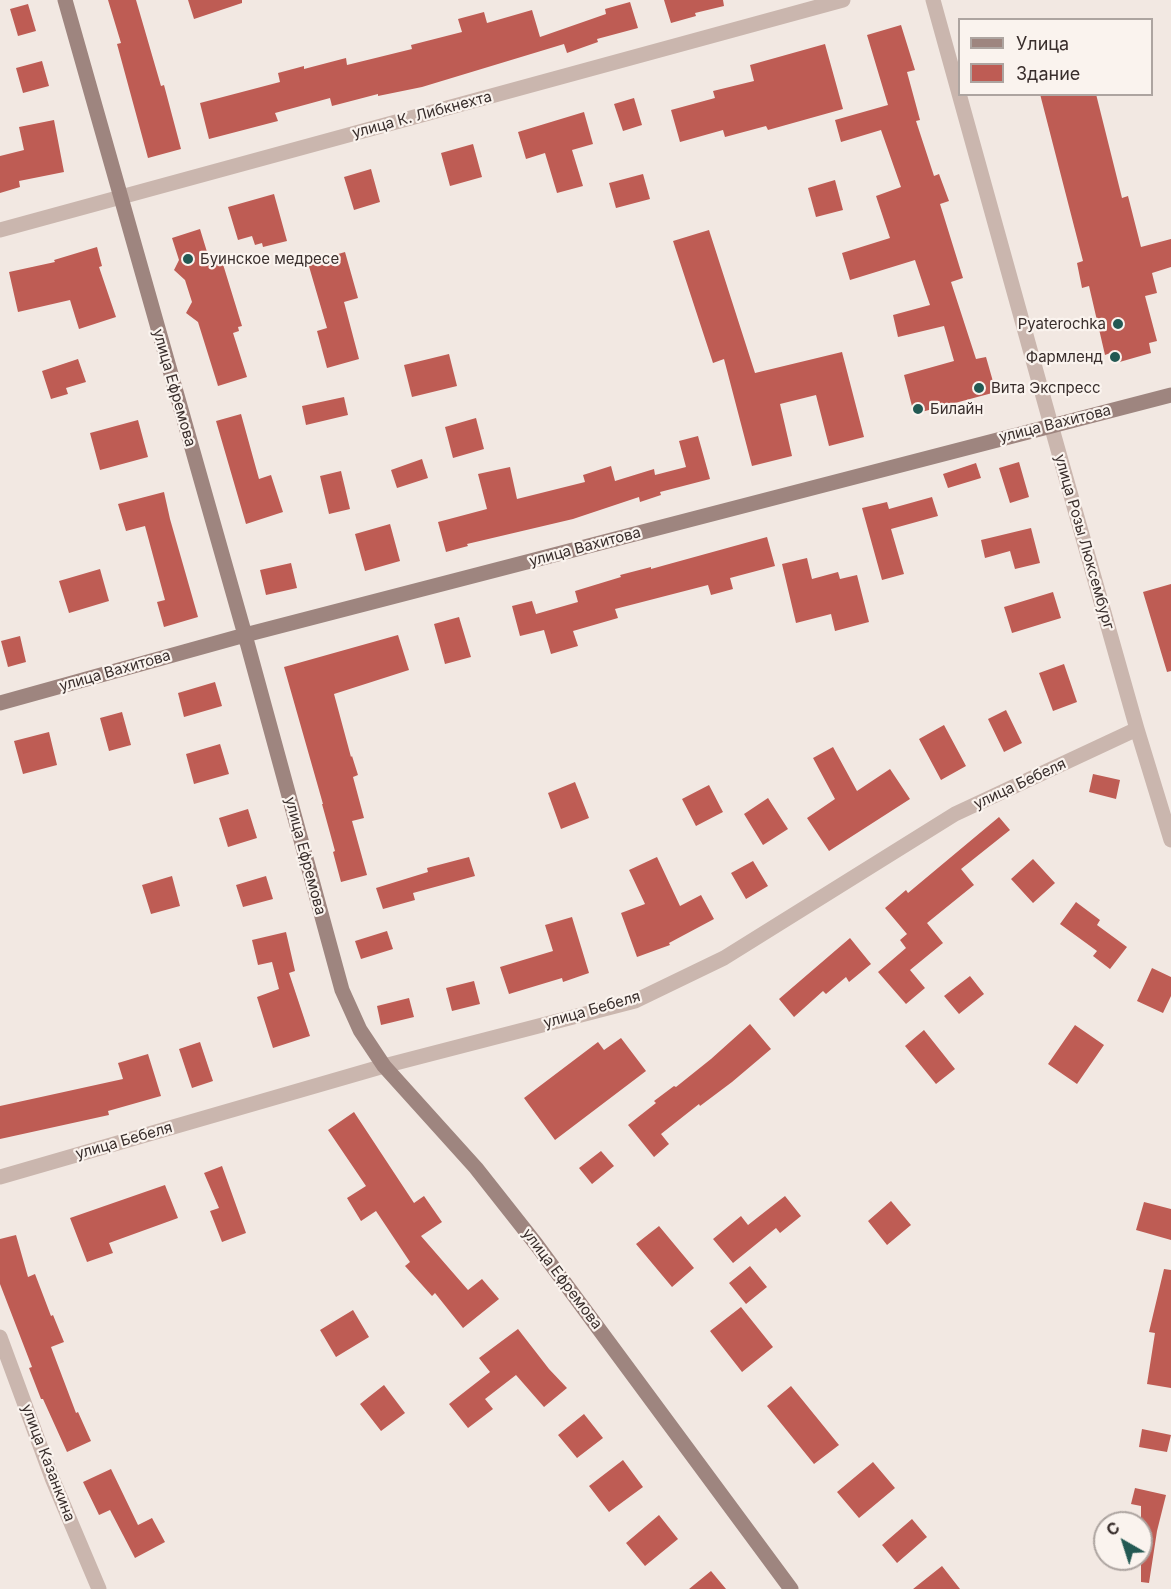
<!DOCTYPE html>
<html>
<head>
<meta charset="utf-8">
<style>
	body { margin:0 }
	#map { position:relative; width:1171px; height:1589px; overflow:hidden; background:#f2e8e2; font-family:Inter,sans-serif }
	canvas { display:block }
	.legend { position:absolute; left:958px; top:18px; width:195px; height:78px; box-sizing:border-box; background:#faf3ee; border:2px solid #ada4a0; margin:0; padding:8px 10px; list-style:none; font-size:18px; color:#392e2c }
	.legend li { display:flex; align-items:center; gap:12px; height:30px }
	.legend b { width:30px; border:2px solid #ada4a0 }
	.north { position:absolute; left:1093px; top:1511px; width:60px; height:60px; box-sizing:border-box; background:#faf3ee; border:2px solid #ada4a0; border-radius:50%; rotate:321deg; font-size:16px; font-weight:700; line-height:24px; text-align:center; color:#392e2c }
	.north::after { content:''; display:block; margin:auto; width:21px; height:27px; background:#235953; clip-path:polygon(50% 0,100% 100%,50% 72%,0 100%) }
</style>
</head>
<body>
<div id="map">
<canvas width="1171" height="1589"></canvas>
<ul class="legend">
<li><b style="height:8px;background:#9e857f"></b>Улица</li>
<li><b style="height:16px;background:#be5c54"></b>Здание</li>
</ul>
<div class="north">С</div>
</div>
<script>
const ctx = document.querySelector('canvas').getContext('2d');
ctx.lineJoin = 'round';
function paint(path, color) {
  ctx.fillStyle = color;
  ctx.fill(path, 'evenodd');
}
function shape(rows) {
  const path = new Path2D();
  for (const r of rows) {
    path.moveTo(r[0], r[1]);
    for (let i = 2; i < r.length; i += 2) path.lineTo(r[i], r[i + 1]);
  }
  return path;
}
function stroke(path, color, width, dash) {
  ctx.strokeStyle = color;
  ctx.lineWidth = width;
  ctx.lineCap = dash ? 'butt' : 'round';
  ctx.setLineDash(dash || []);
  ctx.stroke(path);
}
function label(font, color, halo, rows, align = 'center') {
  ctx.font = font + ' Inter,sans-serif';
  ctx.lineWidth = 4.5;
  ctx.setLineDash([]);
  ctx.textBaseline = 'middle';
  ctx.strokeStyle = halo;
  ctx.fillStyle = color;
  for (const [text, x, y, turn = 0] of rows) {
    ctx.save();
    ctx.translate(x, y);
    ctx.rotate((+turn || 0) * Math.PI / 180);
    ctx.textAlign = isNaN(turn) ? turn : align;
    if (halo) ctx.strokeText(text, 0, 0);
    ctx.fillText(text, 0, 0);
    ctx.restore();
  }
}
paint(shape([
	[108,0,136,0,161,86,164,85,181,149,148,158,117,44,121,43],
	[188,0,242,0,242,3,194,19],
	[664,0,723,0,724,6,695,13,696,16,671,23],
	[630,2,638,28,597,39,598,42,567,53,564,44,422,87,378,96,378,94,332,106,330,98,275,113,278,121,209,139,200,103,280,82,278,73,304,66,304,69,346,58,347,65,412,49,411,45,462,32,458,19,484,12,487,23,532,10,540,37,606,14,605,9],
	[28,4,36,31,18,36,10,9],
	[901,25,915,70,907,72,920,120,916,121,934,176,939,174,949,201,940,204,963,278,951,282,976,359,986,357,996,392,914,414,904,375,954,361,944,326,898,337,893,315,930,305,915,260,850,280,842,253,890,238,876,196,901,187,881,130,841,142,835,120,888,105,867,35],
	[825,44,843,109,768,130,766,126,725,137,723,130,680,142,671,110,715,98,713,91,754,81,750,65],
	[42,61,49,86,23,93,16,68],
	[1040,94,1096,94,1122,198,1128,196,1141,247,1171,239,1171,267,1152,273,1157,293,1145,296,1157,341,1149,343,1151,353,1116,363,1113,352,1105,355,1089,286,1082,288,1077,263,1083,261],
	[634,98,642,125,623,131,614,104],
	[584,112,593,144,572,150,583,186,557,193,545,153,526,159,518,132],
	[54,120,64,172,19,181,20,187,0,193,0,156,24,150,19,127],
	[473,144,482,177,450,186,441,153],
	[371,169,380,202,354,210,344,177],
	[643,174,650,199,616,208,609,183],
	[835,180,843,210,816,217,808,188],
	[274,194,287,241,263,247,262,243,255,245,252,236,238,240,228,207],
	[200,229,211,265,222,261,242,326,238,327,239,331,233,333,247,377,218,386,198,322,186,313,192,302,185,280,174,270,179,260,172,238],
	[709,230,755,373,842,352,864,437,829,446,816,395,780,404,792,456,752,466,724,359,713,363,673,241],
	[97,247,102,266,99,267,116,317,79,329,70,300,18,312,9,272,55,262,54,260],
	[345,252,358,298,344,302,359,359,327,368,317,331,327,328,308,263],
	[449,354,457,386,412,397,404,365],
	[78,359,86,382,66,388,68,394,51,399,42,371],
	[344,397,348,415,306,425,302,406],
	[241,414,259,479,271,475,283,512,246,524,216,421],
	[476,418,484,449,453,458,445,427],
	[138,420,148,457,100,470,90,433],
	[698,436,710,479,660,492,661,495,640,502,639,497,573,519,467,544,468,546,446,552,438,522,487,509,478,474,510,467,517,499,585,482,583,475,611,466,615,481,654,469,655,475,686,467,679,441],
	[422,459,428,478,397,488,391,470],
	[1019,462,1029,497,1010,503,999,468],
	[976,463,981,478,948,488,943,474],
	[341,471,350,509,329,514,320,476],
	[164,492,170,519,198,617,164,627,157,602,165,600,145,526,126,531,118,504],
	[932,497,938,516,891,529,904,574,882,580,862,508,887,502,889,509],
	[390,524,400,561,365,571,355,534],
	[1031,528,1040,563,1015,569,1010,551,985,558,981,540],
	[767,537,775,566,730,578,733,589,711,595,708,585,615,609,618,618,573,631,578,646,551,654,544,630,520,636,512,606,532,601,536,614,578,602,575,591,621,577,620,575,651,567,651,569],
	[807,558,812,579,838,572,840,579,857,575,869,622,835,631,831,614,796,623,782,564],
	[291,563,297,588,266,595,260,570],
	[100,569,109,601,69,613,59,581],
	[1171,584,1171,671,1167,672,1143,592],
	[1053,592,1061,618,1012,633,1004,607],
	[459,617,471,657,445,664,434,624],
	[398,635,409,670,334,694,351,757,352,756,358,775,353,777,364,818,352,821,367,875,341,882,333,852,335,851,322,804,323,804,284,667],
	[20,636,26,662,8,667,1,641],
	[1064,664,1077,702,1053,711,1039,673],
	[215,682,222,706,184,717,178,693],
	[1006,710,1022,743,1004,752,988,719],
	[122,712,131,745,109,751,100,718],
	[944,725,966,766,941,780,919,739],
	[49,732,57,765,23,774,14,741],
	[220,744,229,774,194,784,186,754],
	[833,747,857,791,890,769,910,799,829,851,807,818,835,799,813,758],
	[1093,774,1120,780,1116,799,1089,792],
	[575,782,589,818,561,829,548,793],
	[709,785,723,812,696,826,682,799],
	[768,798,788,829,763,845,744,814],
	[248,809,257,838,228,847,219,818],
	[999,817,1010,830,961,869,974,885,927,923,943,943,910,970,925,988,906,1004,878,972,906,948,900,940,907,934,885,908,906,890,908,893],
	[469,857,475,876,413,893,415,900,383,909,376,888,428,872,427,868],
	[657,857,680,906,701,895,714,919,669,943,670,945,637,957,621,913,645,904,629,870],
	[1033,859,1055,883,1033,903,1011,879],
	[753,861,768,886,746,899,731,873],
	[172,876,180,906,151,914,142,885],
	[266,876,273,899,243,907,236,885],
	[1076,902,1100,920,1097,925,1127,947,1110,969,1093,956,1097,951,1060,924],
	[572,917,589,973,563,982,562,978,509,994,500,967,553,951,545,925],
	[387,931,393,949,361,959,355,941],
	[286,932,295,971,289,973,310,1036,273,1048,257,997,279,989,272,962,258,965,252,940],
	[850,938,871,964,849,982,846,977,826,994,823,991,794,1017,779,999],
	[1152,968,1171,977,1171,996,1163,1013,1137,1001],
	[970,976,984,994,959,1014,944,996],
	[474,981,480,1004,452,1011,446,988],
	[409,998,414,1017,381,1025,377,1006],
	[750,1024,771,1049,732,1082,700,1106,699,1104,661,1134,669,1144,654,1157,628,1125,656,1103,654,1101,674,1086,676,1087,711,1059],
	[1075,1025,1104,1045,1077,1084,1048,1064],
	[924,1030,955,1069,936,1084,905,1046],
	[621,1038,646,1071,555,1140,524,1098,598,1042,604,1050],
	[200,1042,213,1081,192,1088,179,1049],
	[148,1054,161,1096,108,1111,109,1115,0,1139,0,1106,123,1079,118,1063],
	[354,1112,414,1203,424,1196,442,1222,421,1236,468,1290,482,1279,499,1299,463,1328,435,1293,432,1296,405,1266,410,1262,376,1211,361,1221,347,1198,366,1186,328,1130],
	[601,1151,614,1166,592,1184,579,1168],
	[222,1166,246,1233,222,1242,210,1211,219,1208,204,1173],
	[165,1185,178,1218,109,1243,113,1253,87,1262,70,1218],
	[785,1196,801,1216,780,1233,776,1228,733,1263,713,1239,741,1216,748,1225],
	[891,1201,911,1225,887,1245,868,1221],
	[1144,1202,1171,1209,1171,1240,1136,1230],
	[659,1226,694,1268,672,1287,636,1244],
	[16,1235,28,1277,35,1274,51,1316,53,1315,64,1342,51,1347,76,1413,78,1412,91,1441,67,1452,43,1399,41,1399,29,1368,32,1367,0,1284,0,1239],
	[750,1266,767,1287,746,1304,729,1283],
	[1164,1269,1171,1270,1171,1388,1147,1384,1155,1333,1149,1332],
	[741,1307,773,1347,742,1372,710,1331],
	[353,1310,369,1337,336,1357,320,1330],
	[518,1329,549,1369,567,1388,544,1407,516,1375,485,1399,493,1409,468,1428,449,1404,490,1372,479,1358],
	[384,1385,405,1413,381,1431,360,1404],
	[791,1386,839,1445,814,1464,767,1406],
	[584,1414,603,1438,577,1458,558,1435],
	[1142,1429,1171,1435,1167,1452,1139,1447],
	[623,1460,643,1487,609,1512,589,1486],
	[873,1462,895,1488,859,1518,837,1492],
	[111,1469,138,1525,152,1518,165,1542,135,1558,110,1510,99,1515,83,1482],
	[1135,1488,1166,1495,1157,1531,1149,1583,1141,1582,1141,1506,1131,1504],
	[659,1515,678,1539,645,1566,626,1543],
	[912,1519,927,1537,897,1563,882,1545],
	[942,1566,960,1589,913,1589],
	[711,1571,726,1589,689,1589]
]), '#be5c54');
stroke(shape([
	[933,0,1051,425,1137,729,1171,840],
	[0,230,843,0],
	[0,1177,384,1066,635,1001,724,958,955,814,1137,729],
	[0,1337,52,1478,99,1589]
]), '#cab6ae', 15);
stroke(shape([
	[65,0,245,635,342,990,360,1030,384,1066,476,1168,536,1244,791,1589],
	[0,703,245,635,1171,395]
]), '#9e857f', 15);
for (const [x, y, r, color] of [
	[188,259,6,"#235953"],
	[1118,324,6,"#235953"],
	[1115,357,6,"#235953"],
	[979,388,6,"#235953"],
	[918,409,6,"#235953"]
]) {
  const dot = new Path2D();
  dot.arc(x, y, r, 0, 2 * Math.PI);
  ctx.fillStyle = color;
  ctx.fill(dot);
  stroke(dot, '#faf3ee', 2);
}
label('15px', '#392e2c', '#faf3ee', [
	["улица К. Либкнехта",422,115,-15],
	["улица Ефремова",174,388,74],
	["улица Вахитова",1055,424,-14],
	["улица Розы Люксембург",1084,542,74],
	["улица Вахитова",585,547,-15],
	["улица Вахитова",115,671,-16],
	["улица Бебеля",1020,784,-25],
	["улица Ефремова",305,856,75],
	["улица Бебеля",592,1010,-16],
	["улица Бебеля",124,1141,-16],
	["улица Ефремова",562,1279,53],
	["улица Казанкина",48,1463,69]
]);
label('15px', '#392e2c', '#faf3ee', [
	["Буинское медресе",200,259],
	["Pyaterochka",1106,324,"right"],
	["Фармленд",1103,357,"right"],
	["Вита Экспресс",991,388],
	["Билайн",930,409]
], 'left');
</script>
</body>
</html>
